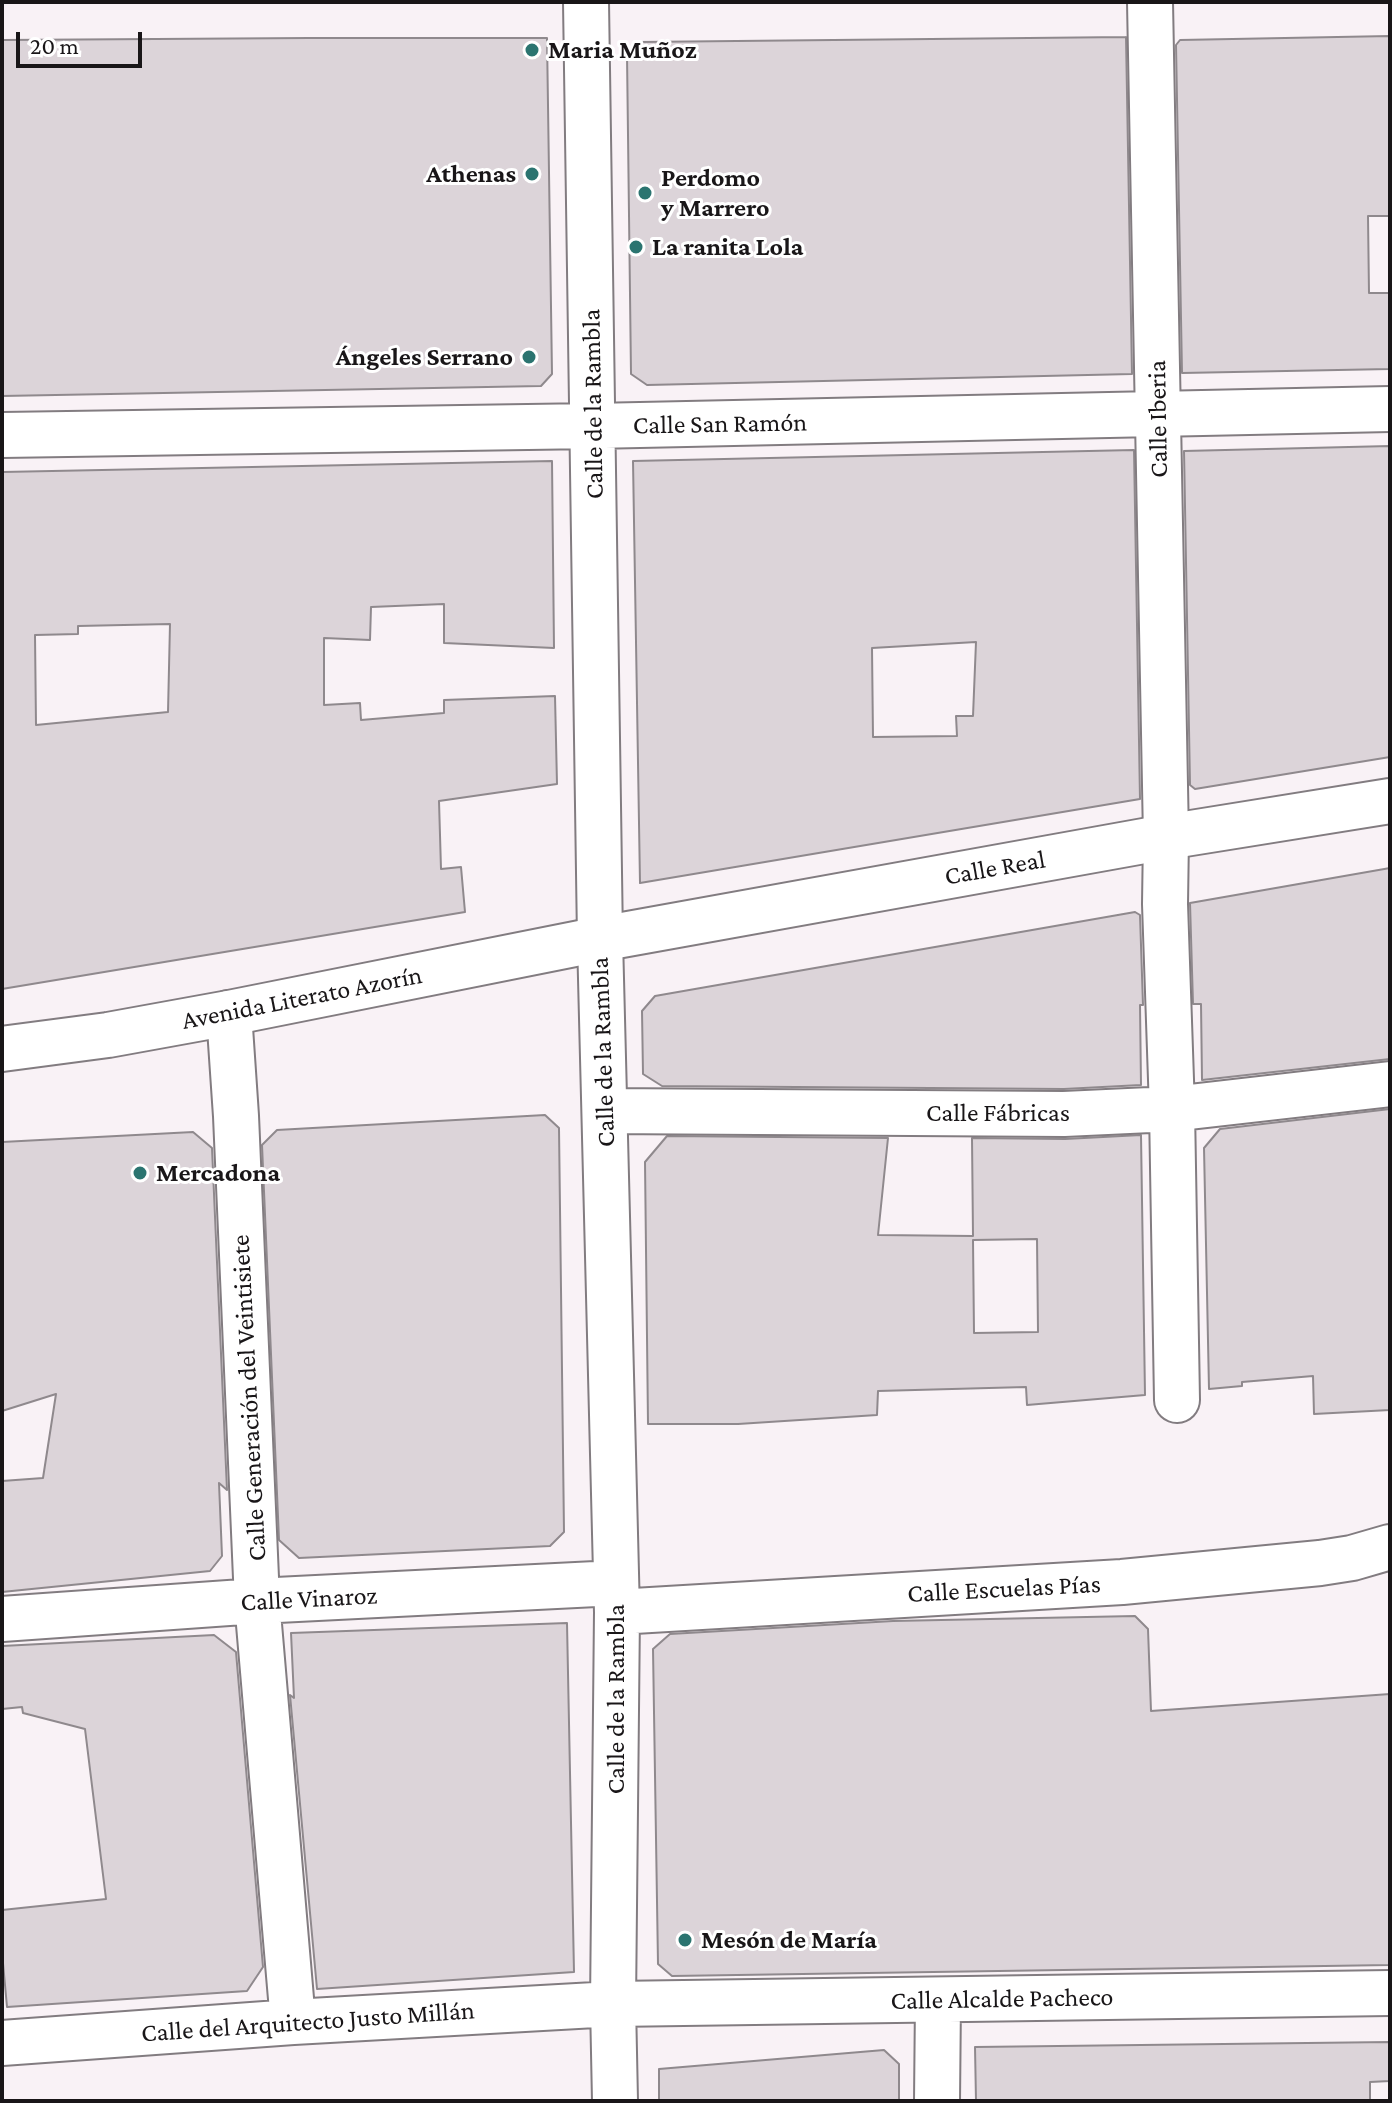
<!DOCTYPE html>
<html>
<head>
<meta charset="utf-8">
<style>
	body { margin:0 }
	#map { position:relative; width:1392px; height:2103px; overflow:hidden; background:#f9f2f6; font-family:"Crimson Pro",serif }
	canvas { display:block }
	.frame { position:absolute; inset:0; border:4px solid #191618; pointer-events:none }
	.scale { position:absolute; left:16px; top:32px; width:126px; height:36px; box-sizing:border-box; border:4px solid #191618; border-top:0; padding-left:10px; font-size:24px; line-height:28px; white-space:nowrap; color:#191618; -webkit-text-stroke:6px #fff; paint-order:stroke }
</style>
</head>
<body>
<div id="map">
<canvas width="1392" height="2103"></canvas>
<div class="frame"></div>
<div class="scale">20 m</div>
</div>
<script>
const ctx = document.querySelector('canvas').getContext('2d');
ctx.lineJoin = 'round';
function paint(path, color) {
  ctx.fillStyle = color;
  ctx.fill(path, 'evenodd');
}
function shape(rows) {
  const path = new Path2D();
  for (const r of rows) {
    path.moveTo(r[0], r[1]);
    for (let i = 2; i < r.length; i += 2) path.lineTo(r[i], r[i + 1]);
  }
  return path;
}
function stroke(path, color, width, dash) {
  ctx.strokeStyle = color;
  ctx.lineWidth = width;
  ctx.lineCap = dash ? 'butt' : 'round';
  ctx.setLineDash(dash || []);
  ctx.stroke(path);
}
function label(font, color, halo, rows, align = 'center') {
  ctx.font = font + ' "Crimson Pro",serif';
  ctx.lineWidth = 6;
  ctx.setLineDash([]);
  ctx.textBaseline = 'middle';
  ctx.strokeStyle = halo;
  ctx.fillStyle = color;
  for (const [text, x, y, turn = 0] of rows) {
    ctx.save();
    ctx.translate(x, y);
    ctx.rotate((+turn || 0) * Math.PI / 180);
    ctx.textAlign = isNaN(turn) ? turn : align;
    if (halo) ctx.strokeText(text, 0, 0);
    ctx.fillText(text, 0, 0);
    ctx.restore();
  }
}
const building = shape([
	[1390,36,1390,216,1368,216,1369,293,1390,293,1390,369,1182,373,1176,45,1180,40,1390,36],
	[1126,37,1132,374,647,385,631,374,627,55,639,42,1126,37],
	[309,38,547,38,552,374,541,386,2,396,2,40,309,38],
	[1390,446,1390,757,1195,789,1190,785,1184,451,1390,446],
	[1134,450,1140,799,640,883,633,461,1134,450],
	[976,642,973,716,956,716,957,736,873,737,872,648,976,642],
	[552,461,554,648,444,643,444,604,371,607,370,640,324,638,324,705,360,703,361,720,444,713,444,700,555,696,557,784,439,801,441,869,461,867,465,912,2,989,2,472,552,461],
	[170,624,168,712,36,725,35,635,78,634,78,626,170,624],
	[1390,868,1390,1059,1202,1080,1201,1004,1193,1004,1190,903,1390,868],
	[1135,912,1140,915,1143,1005,1140,1005,1141,1085,1064,1089,662,1086,643,1074,642,1011,655,996,1135,912],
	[1390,1109,1390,1410,1314,1414,1313,1376,1242,1382,1242,1386,1209,1389,1204,1148,1220,1129,1390,1109],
	[545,1115,559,1128,564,1532,550,1546,299,1558,279,1540,262,1145,277,1130,545,1115],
	[193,1132,212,1148,227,1490,219,1483,222,1556,210,1571,2,1592,2,1481,43,1478,56,1394,2,1411,2,1142,193,1132],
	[1141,1135,1145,1395,1027,1405,1026,1387,878,1391,877,1415,738,1424,648,1424,645,1162,667,1136,888,1138,878,1235,973,1236,972,1138,1065,1139,1141,1135],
	[1037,1239,1038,1332,974,1333,973,1240,1037,1239],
	[1135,1616,1148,1629,1151,1711,1390,1694,1390,1965,672,1976,658,1964,653,1649,670,1634,893,1621,1135,1616],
	[567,1623,574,1972,317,1989,290,1695,294,1698,291,1633,567,1623],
	[214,1635,236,1652,263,1967,247,1991,7,2007,2,1952,2,1910,106,1899,85,1729,23,1713,22,1707,2,1709,2,1646,214,1635],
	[1390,2042,1390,2081,1370,2082,1370,2101,976,2101,975,2047,1390,2042],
	[884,2050,899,2064,899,2101,659,2101,659,2069,884,2050]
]);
paint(building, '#dcd4d9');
stroke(building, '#8f898d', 2);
const street = shape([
	[586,2,600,939,617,1612,613,2004,615,2101],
	[1150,2,1166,837,1165,904,1172,1109,1177,1400],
	[2,435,593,426,1390,409],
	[229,1013,236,1116,257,1601,293,2022],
	[605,1111,1064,1114,1172,1109,1390,1084],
	[617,1612,1122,1582,1320,1563,1352,1558,1390,1547],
	[2,1619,257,1601,616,1583],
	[2,2043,293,2022,613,2004,1390,1993],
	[937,2101,938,2000]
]);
const secondary = shape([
	[2,1049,108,1035,229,1013,600,939,1166,837,1390,801]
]);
stroke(street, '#827c80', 48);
stroke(secondary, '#827c80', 48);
stroke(street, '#fff', 44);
stroke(secondary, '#fff', 44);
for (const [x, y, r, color] of [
	[532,50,8,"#2b7470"],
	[532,174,8,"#2b7470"],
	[645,193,8,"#2b7470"],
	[636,247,8,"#2b7470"],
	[529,357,8,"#2b7470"],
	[140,1173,8,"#2b7470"],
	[685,1940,8,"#2b7470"]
]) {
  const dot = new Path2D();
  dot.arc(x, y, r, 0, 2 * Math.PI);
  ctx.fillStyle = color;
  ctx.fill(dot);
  stroke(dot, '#fff', 3);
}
label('bold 26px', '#191618', '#fff', [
	["Maria Muñoz",548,50],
	["Athenas",516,174,"right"],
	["Perdomo",661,178],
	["y Marrero",661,208],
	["La ranita Lola",652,247],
	["Ángeles Serrano",513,357,"right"],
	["Mercadona",156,1173],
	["Mesón de María",701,1940]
], 'left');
label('26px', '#191618', '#fff', [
	["Calle de la Rambla",593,404,-91],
	["Calle Iberia",1158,419,-91],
	["Calle San Ramón",720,424,-1],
	["Calle Real",995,868,-10],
	["Avenida Literato Azorín",302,998,-11],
	["Calle de la Rambla",603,1052,-92],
	["Calle Fábricas",998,1113],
	["Calle Generación del Veintisiete",249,1398,-93],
	["Calle Escuelas Pías",1004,1589,-3],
	["Calle Vinaroz",309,1599,-3],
	["Calle de la Rambla",616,1699,-90],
	["Calle Alcalde Pacheco",1002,1999,-1],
	["Calle del Arquitecto Justo Millán",308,2022,-4]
]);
</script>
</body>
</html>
